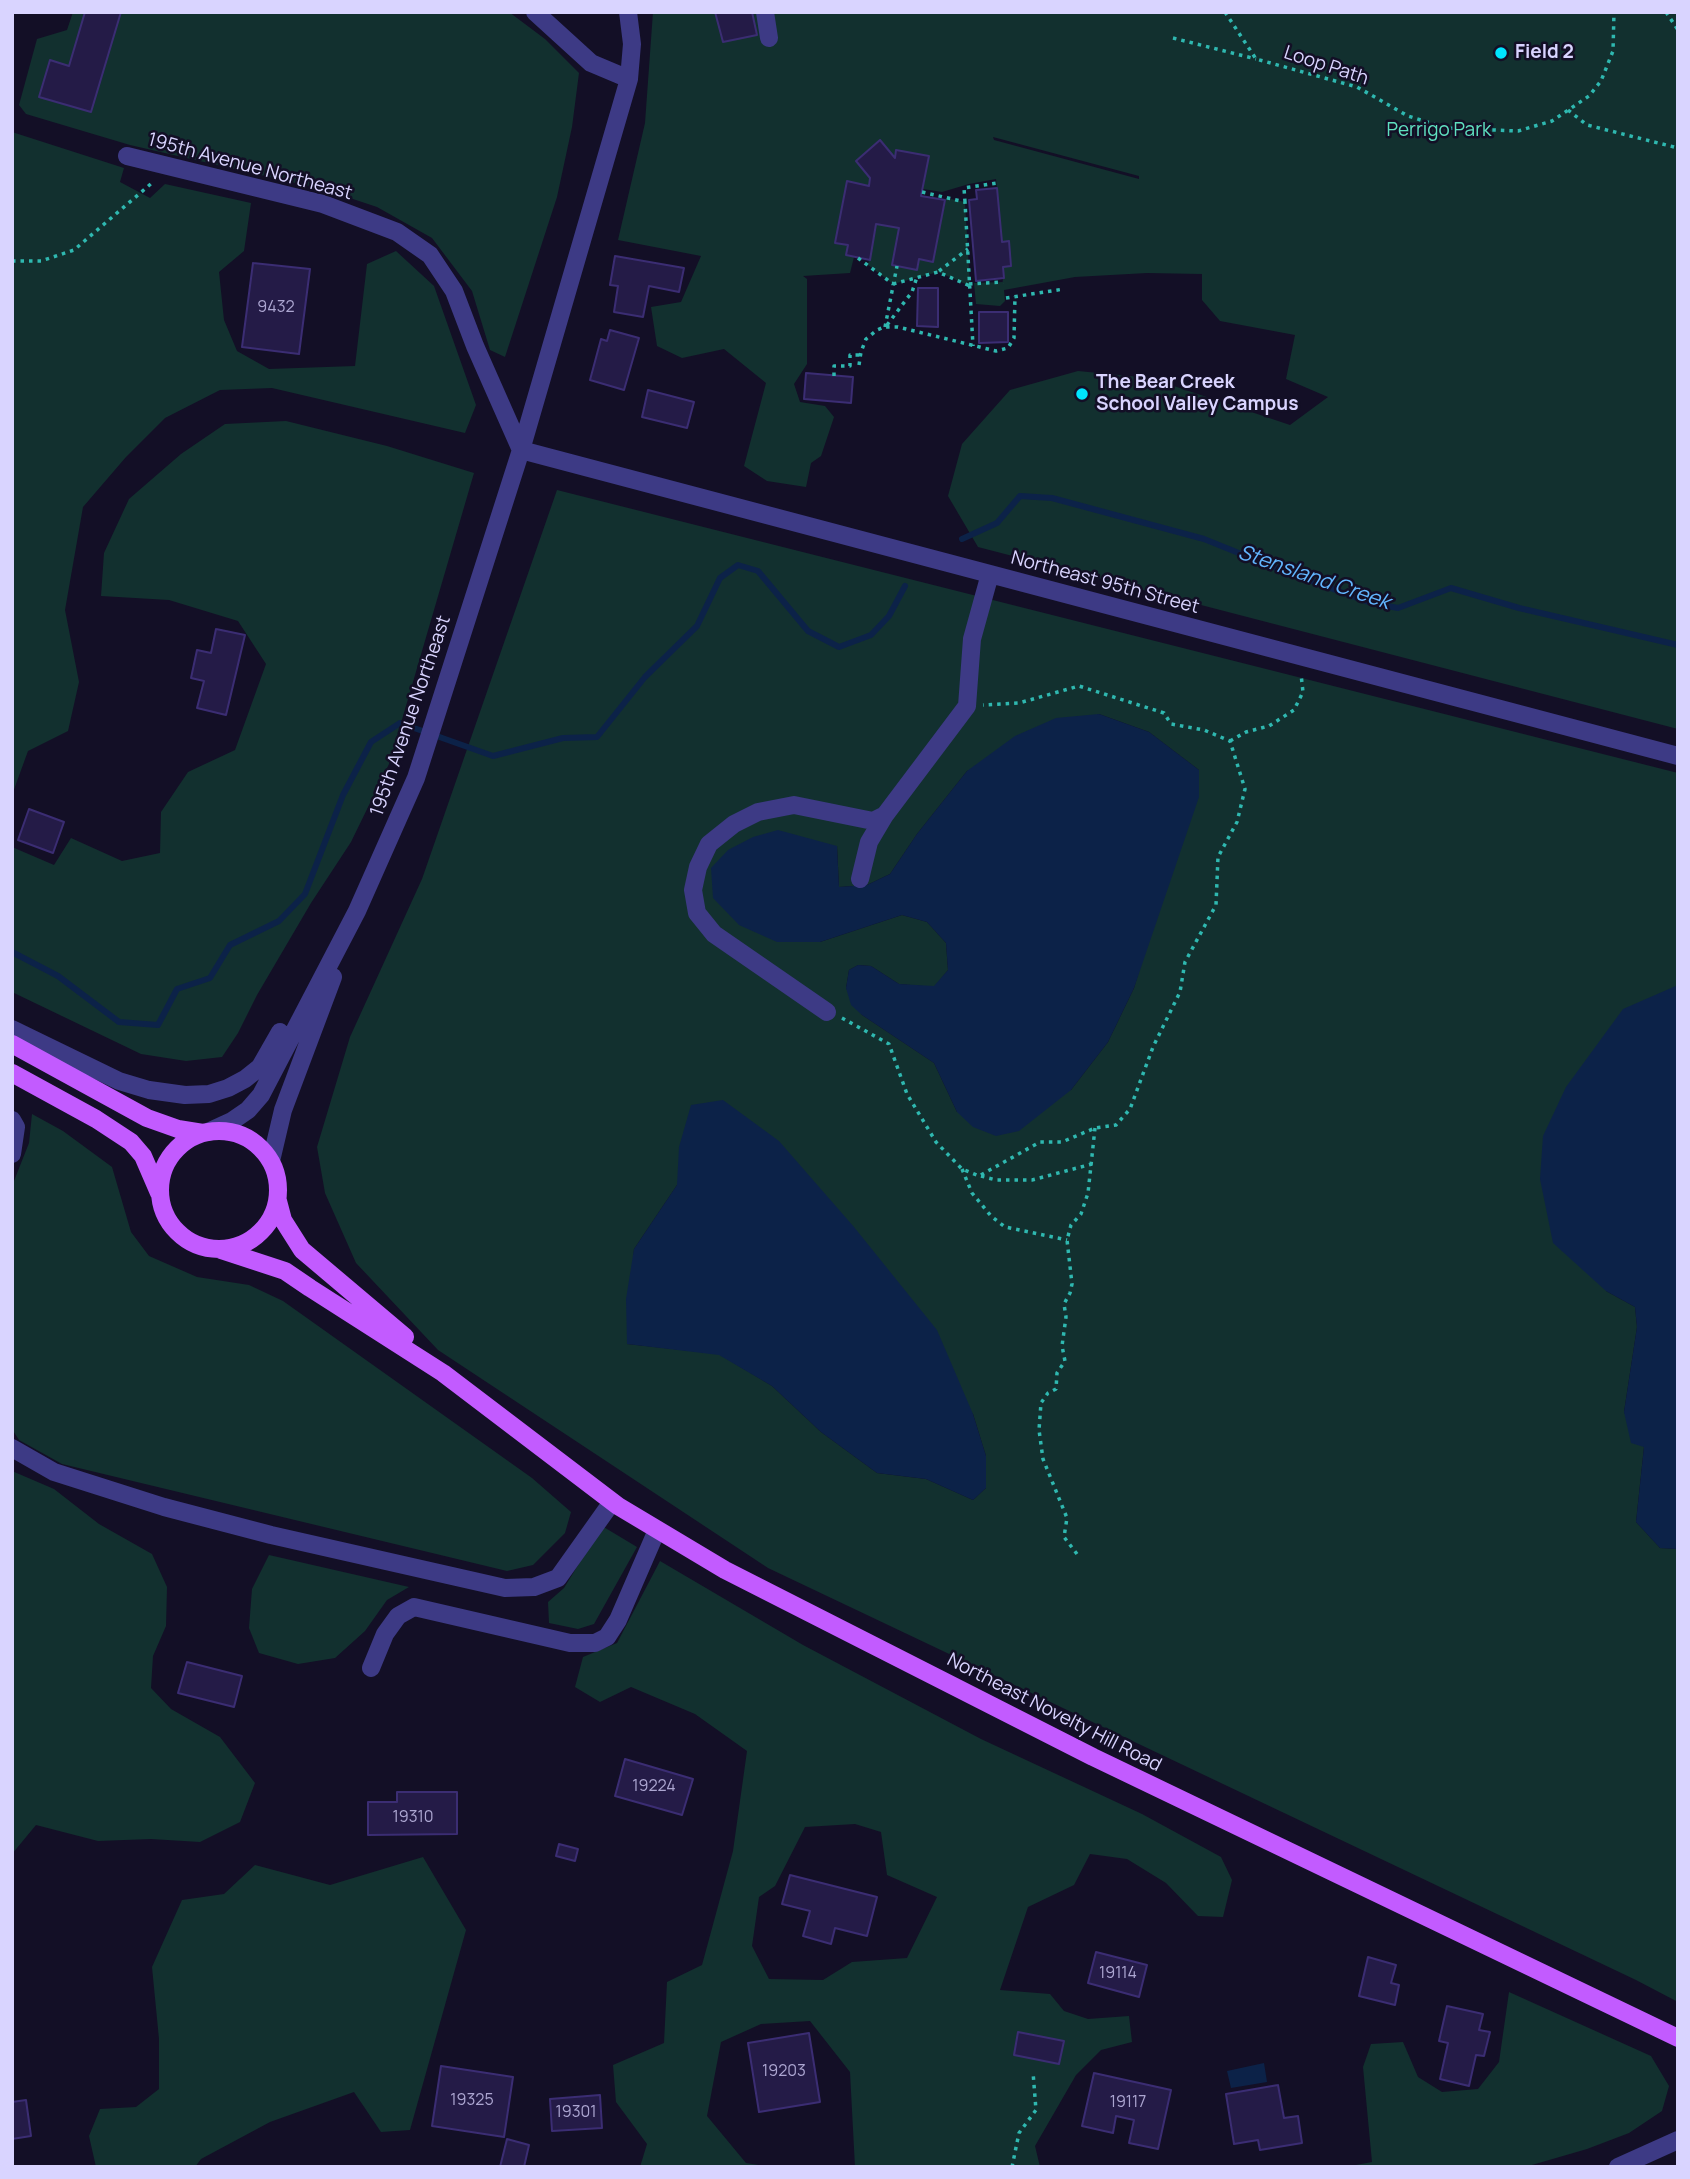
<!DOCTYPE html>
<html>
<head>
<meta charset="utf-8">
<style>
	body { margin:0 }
	#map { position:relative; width:1690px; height:2179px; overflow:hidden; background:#130f26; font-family:Manrope,sans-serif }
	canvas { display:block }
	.frame { position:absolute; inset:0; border:14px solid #d9d4ff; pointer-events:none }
</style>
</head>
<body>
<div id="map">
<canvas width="1690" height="2179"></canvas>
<div class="frame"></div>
</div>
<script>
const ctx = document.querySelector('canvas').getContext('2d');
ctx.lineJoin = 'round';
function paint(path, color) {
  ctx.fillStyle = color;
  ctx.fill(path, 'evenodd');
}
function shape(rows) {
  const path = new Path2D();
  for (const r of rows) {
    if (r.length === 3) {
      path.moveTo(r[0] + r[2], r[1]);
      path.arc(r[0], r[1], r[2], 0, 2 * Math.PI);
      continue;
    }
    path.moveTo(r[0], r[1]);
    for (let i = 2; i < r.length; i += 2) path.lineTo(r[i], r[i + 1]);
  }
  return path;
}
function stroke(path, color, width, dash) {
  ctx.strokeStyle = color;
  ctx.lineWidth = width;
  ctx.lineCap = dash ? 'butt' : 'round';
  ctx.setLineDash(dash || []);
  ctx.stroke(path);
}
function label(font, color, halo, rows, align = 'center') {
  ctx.font = font + ' Manrope,sans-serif';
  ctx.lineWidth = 5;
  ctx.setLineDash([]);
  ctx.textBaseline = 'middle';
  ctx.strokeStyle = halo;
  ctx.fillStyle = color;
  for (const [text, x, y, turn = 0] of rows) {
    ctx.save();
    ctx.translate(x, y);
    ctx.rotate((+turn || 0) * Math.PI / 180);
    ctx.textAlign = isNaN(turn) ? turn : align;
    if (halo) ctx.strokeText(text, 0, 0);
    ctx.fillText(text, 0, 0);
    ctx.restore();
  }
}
paint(shape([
	[73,12,509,12,545,39,579,73,572,127,557,197,505,357,490,350,472,291,432,238,377,207,326,190,130,145,26,114,19,105,37,39,67,30],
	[653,12,1678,12,1678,729,978,547,948,496,962,444,1010,390,1078,371,1150,378,1290,425,1328,397,1286,379,1295,335,1220,321,1202,300,1202,274,1147,273,1075,277,1004,290,1005,301,1000,306,976,304,974,283,1003,282,1003,267,1011,266,1009,242,1002,242,996,179,969,184,942,192,923,189,929,156,897,150,895,158,880,141,856,161,870,178,869,186,847,181,835,242,848,245,846,255,854,257,850,273,803,276,807,279,807,364,794,384,800,402,825,406,834,417,821,456,811,463,806,487,767,481,744,466,766,383,724,349,682,358,657,346,651,307,681,302,701,256,618,240,645,123],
	[993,137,1139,176,1139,179,994,140],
	[12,132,124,168,120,182,150,198,165,184,251,203,244,251,219,272,224,320,237,351,269,369,355,366,367,264,396,251,434,286,476,405,465,433,272,388,220,390,165,418,126,457,83,507,65,610,79,682,68,731,28,751,12,795],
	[946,198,965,202,970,286,938,272,893,284,868,265,876,224,899,228,892,265,916,270,919,259,933,262],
	[286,421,387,446,474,473,389,764,351,842,311,903,257,995,238,1033,222,1057,186,1061,141,1054,12,992,12,847,54,865,71,838,122,861,160,853,161,812,188,772,235,750,266,664,238,621,169,600,101,596,104,553,129,499,181,454,225,424],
	[557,490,1678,773,1678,985,1606,1291,1635,1307,1637,1327,1624,1412,1644,1447,1636,1522,1660,1548,1678,1549,1678,2002,1636,1980,768,1568,438,1350,356,1263,325,1193,317,1147,350,1037,422,879],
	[1099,714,1149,732,1199,770,1134,988,1108,1042,1071,1090,957,1112,934,1063,862,1015,846,988,849,970,858,965,871,966,899,984,934,987,948,970,946,943,927,922,902,915,820,942,837,846,839,887,867,885,890,874,917,834,967,771],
	[677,1185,973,1414,986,1456,986,1488,973,1500,926,1479,877,1473,821,1432,772,1386,719,1354,627,1344,634,1249],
	[32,1114,63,1131,112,1167,131,1232,149,1256,197,1277,249,1285,283,1301,532,1478,571,1512,565,1533,533,1565,507,1571,62,1464,19,1440,12,1429,12,1186,29,1143],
	[12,1471,54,1489,99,1524,152,1554,167,1587,166,1626,153,1656,151,1688,171,1709,220,1737,255,1783,240,1822,200,1842,151,1839,98,1841,36,1825,12,1854],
	[602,1526,637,1547,594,1624,578,1629,549,1623,548,1602,564,1588],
	[269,1555,409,1587,387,1600,365,1631,335,1658,298,1664,259,1653,249,1628,252,1589],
	[660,1561,803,1645,981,1739,1142,1814,1221,1857,1232,1880,1223,1917,1198,1916,1166,1883,1127,1859,1090,1854,1074,1885,1028,1907,1000,1990,1050,1994,1064,2011,1088,2019,1129,2016,1132,2042,1101,2050,1076,2075,1035,2146,1040,2167,855,2167,850,2072,810,2021,761,2024,721,2042,707,2116,746,2163,771,2167,640,2167,647,2144,616,2102,613,2065,664,2043,667,1982,702,1965,733,1851,747,1751,695,1714,631,1687,600,1702,575,1687,583,1657,617,1643],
	[855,1824,881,1832,887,1875,937,1897,907,1958,852,1962,823,1980,769,1979,752,1946,759,1897,775,1886,805,1827],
	[423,1857,466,1930,410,2130,381,2132,354,2092,270,2122,201,2159,195,2167,96,2167,89,2136,100,2109,136,2107,159,2089,159,2039,152,1967,182,1900,224,1894,255,1865,330,1885],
	[1509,1992,1651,2056,1669,2086,1662,2111,1629,2133,1587,2149,1525,2167,1345,2167,1372,2162,1363,2067,1371,2044,1403,2042,1418,2077,1442,2092,1478,2089,1499,2062]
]), '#12302f');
paint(shape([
	[1099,714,1149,732,1199,770,1199,797,1134,988,1108,1042,1071,1090,1019,1131,996,1136,973,1127,957,1112,934,1063,862,1015,851,1005,846,988,849,970,858,965,871,966,899,984,934,986,948,970,946,943,927,922,902,915,820,942,777,942,739,925,713,898,711,868,728,850,753,837,778,830,837,846,839,887,867,885,890,874,917,834,967,771,1015,736,1056,718],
	[1678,985,1678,1549,1660,1548,1636,1522,1644,1447,1631,1443,1624,1412,1637,1327,1635,1307,1606,1291,1553,1243,1540,1179,1543,1136,1566,1087,1623,1009],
	[723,1100,779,1141,854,1227,937,1330,973,1414,986,1456,986,1488,973,1500,926,1479,877,1473,821,1432,772,1386,719,1355,627,1344,626,1299,634,1249,677,1185,679,1147,691,1105],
	[1264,2063,1267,2082,1231,2088,1227,2071]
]), '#0c2248');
stroke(shape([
	[962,539,997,523,1020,496,1052,498,1204,539,1276,568,1371,603,1398,608,1451,588,1519,608,1678,645],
	[12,952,58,976,119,1022,158,1025,177,989,210,978,230,945,279,921,305,894,343,795,371,742,400,723,493,756,563,738,597,737,645,677,697,626,720,578,738,565,758,571,808,631,839,647,871,635,889,616,905,586]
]), '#0c2248', 6);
const building = shape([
	[85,12,121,12,91,112,39,97,50,60,69,66,85,12],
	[715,12,752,12,757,35,723,42,715,12],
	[880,140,895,158,896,150,929,156,921,196,945,200,933,262,919,259,917,270,892,265,899,228,876,224,870,260,846,255,848,245,835,243,847,181,869,186,870,178,856,161,880,140],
	[997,188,1002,242,1009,241,1011,266,1003,267,1004,278,976,281,969,200,977,199,976,190,997,188],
	[615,256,684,268,679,292,649,286,643,317,614,312,618,286,610,285,615,256],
	[253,263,310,269,299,354,242,347,253,263],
	[918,288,938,288,938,327,917,326,918,288],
	[979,312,1008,312,1008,342,979,343,979,312],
	[610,330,639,338,624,390,590,380,601,339,607,341,610,330],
	[806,373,853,377,851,403,804,399,806,373],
	[648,390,694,402,687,428,642,417,648,390],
	[216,629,245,635,226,715,197,708,204,681,191,678,197,650,211,653,216,629],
	[29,809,64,822,53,853,18,840,29,809],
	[187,1662,242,1676,234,1707,178,1693,187,1662],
	[625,1759,693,1779,682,1815,615,1796,625,1759],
	[397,1792,457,1792,457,1834,368,1835,368,1802,397,1802,397,1792],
	[559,1844,578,1849,575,1861,556,1856,559,1844],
	[790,1875,877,1897,867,1936,835,1928,831,1944,803,1936,810,1911,782,1904,790,1875],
	[1096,1952,1147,1965,1139,1997,1088,1983,1096,1952],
	[1368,1957,1396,1965,1391,1983,1399,1985,1395,2005,1359,1996,1368,1957],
	[1447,2006,1483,2014,1479,2030,1490,2032,1484,2056,1476,2055,1469,2086,1440,2079,1448,2043,1439,2041,1447,2006],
	[1018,2032,1064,2041,1059,2064,1014,2055,1018,2032],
	[809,2033,820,2102,759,2112,748,2043,809,2033],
	[441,2066,513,2077,504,2137,432,2126,441,2066],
	[1094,2073,1171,2090,1158,2149,1129,2143,1134,2120,1116,2116,1113,2133,1082,2126,1094,2073],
	[1278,2085,1284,2118,1298,2116,1302,2143,1260,2150,1258,2140,1234,2144,1226,2094,1278,2085],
	[600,2095,602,2128,552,2131,550,2099,600,2095],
	[26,2100,31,2136,12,2139,12,2102,26,2100],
	[507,2139,529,2145,524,2167,500,2167,507,2139]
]);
paint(building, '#241b47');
stroke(building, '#3b2d73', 2);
stroke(shape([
	[1225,12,1256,59,1357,87,1408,116,1446,128,1518,131,1552,121,1589,96,1601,81,1613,51,1614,12],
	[1666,12,1678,30],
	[1173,38,1256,59],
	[1568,110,1587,125,1678,148],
	[922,192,965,202,973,346],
	[965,202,964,188,997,183],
	[858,258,893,284],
	[12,261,41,261,74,250,153,182],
	[939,271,968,249],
	[893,284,938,272,970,286],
	[969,284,1003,282],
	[1006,298,1064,289],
	[887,325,912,292,917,277],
	[885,327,897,266],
	[859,365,861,352,866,339,877,330,884,327,898,327,996,351,1008,348,1014,338,1015,296],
	[834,376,834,366,850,366,850,355,859,355],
	[1230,741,1246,732,1269,726,1294,710,1303,692,1301,674],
	[842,1018,889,1044,907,1094,936,1142,962,1169,979,1176,1040,1142,1062,1142,1095,1128,1116,1125,1130,1109,1153,1047,1180,992,1185,962,1216,905,1218,857,1237,822,1245,789,1230,741,1204,730,1171,724,1164,713,1079,686,1019,703,983,705],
	[962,1169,972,1193,991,1216,1005,1227,1067,1240],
	[981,1176,996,1180,1032,1180,1092,1164],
	[1077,1554,1064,1537,1067,1518,1043,1459,1039,1430,1041,1403,1048,1393,1056,1389,1057,1373,1065,1361,1062,1346,1066,1317,1064,1304,1070,1293,1072,1284,1067,1240,1071,1225,1081,1214,1088,1193,1095,1128],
	[1012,2167,1019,2133,1036,2110,1033,2072]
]), '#2fb8b0', 3.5, [3.5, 5]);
stroke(shape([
	[535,12,591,63,629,79],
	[765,12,769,38],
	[127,156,323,204,397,232,430,255,454,291,475,346,521,450],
	[521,450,1678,756],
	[860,879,869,842,885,815,967,706,972,639,990,574],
	[827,1012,714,934,697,913,693,890,698,867,709,844,734,824,758,812,794,805,873,821,885,815],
	[12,1029,119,1081,149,1090,185,1095,209,1094,228,1088,245,1079,260,1067,280,1032],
	[12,1120,16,1127,12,1154],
	[208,1132,232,1121,248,1110,261,1095,357,911,416,778,521,450,629,79,632,44,628,12],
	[271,1161,283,1110,333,977],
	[12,1448,54,1472,164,1507,271,1535,505,1588,534,1587,558,1578,612,1502],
	[371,1668,385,1634,398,1616,414,1607,570,1643,595,1643,607,1637,618,1620,657,1530],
	[1618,2167,1678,2140]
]), '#3d3a85', 18);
stroke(shape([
	[12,1044,147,1118,178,1129,203,1133],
	[12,1073,96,1119,131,1142,143,1156,159,1193],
	[219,1190,59],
	[278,1201,283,1220,302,1250,405,1337],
	[221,1250,285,1271,310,1288,443,1373,618,1506,725,1570,1093,1757,1678,2038]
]), '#c25bff', 18);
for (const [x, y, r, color] of [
	[1501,53,7,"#00e5ff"],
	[1082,394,7,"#00e5ff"]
]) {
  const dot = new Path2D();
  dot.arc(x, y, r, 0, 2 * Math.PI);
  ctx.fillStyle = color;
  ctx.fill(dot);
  stroke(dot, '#130f26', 2.5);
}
label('16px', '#aca6d1', null, [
	["9432",276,308],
	["19224",654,1787],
	["19310",413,1818],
	["19114",1118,1974],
	["19203",784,2072],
	["19325",472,2101],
	["19117",1128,2103],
	["19301",576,2113]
]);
label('bold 19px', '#d9d4ff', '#130f26', [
	["Field 2",1515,53],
	["The Bear Creek",1096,383],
	["School Valley Campus",1096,405]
], 'left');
label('19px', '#d9d4ff', '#130f26', [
	["Loop Path",1326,66,18],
	["195th Avenue Northeast",250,167,15],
	["Northeast 95th Street",1105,583,15],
	["195th Avenue Northeast",411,716,-71],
	["Northeast Novelty Hill Road",1054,1713,27]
]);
label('19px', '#5fe0c0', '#130f26', [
	["Perrigo Park",1439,131]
]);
label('italic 21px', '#62b6ff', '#130f26', [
	["Stensland Creek",1314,578,19]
]);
</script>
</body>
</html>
